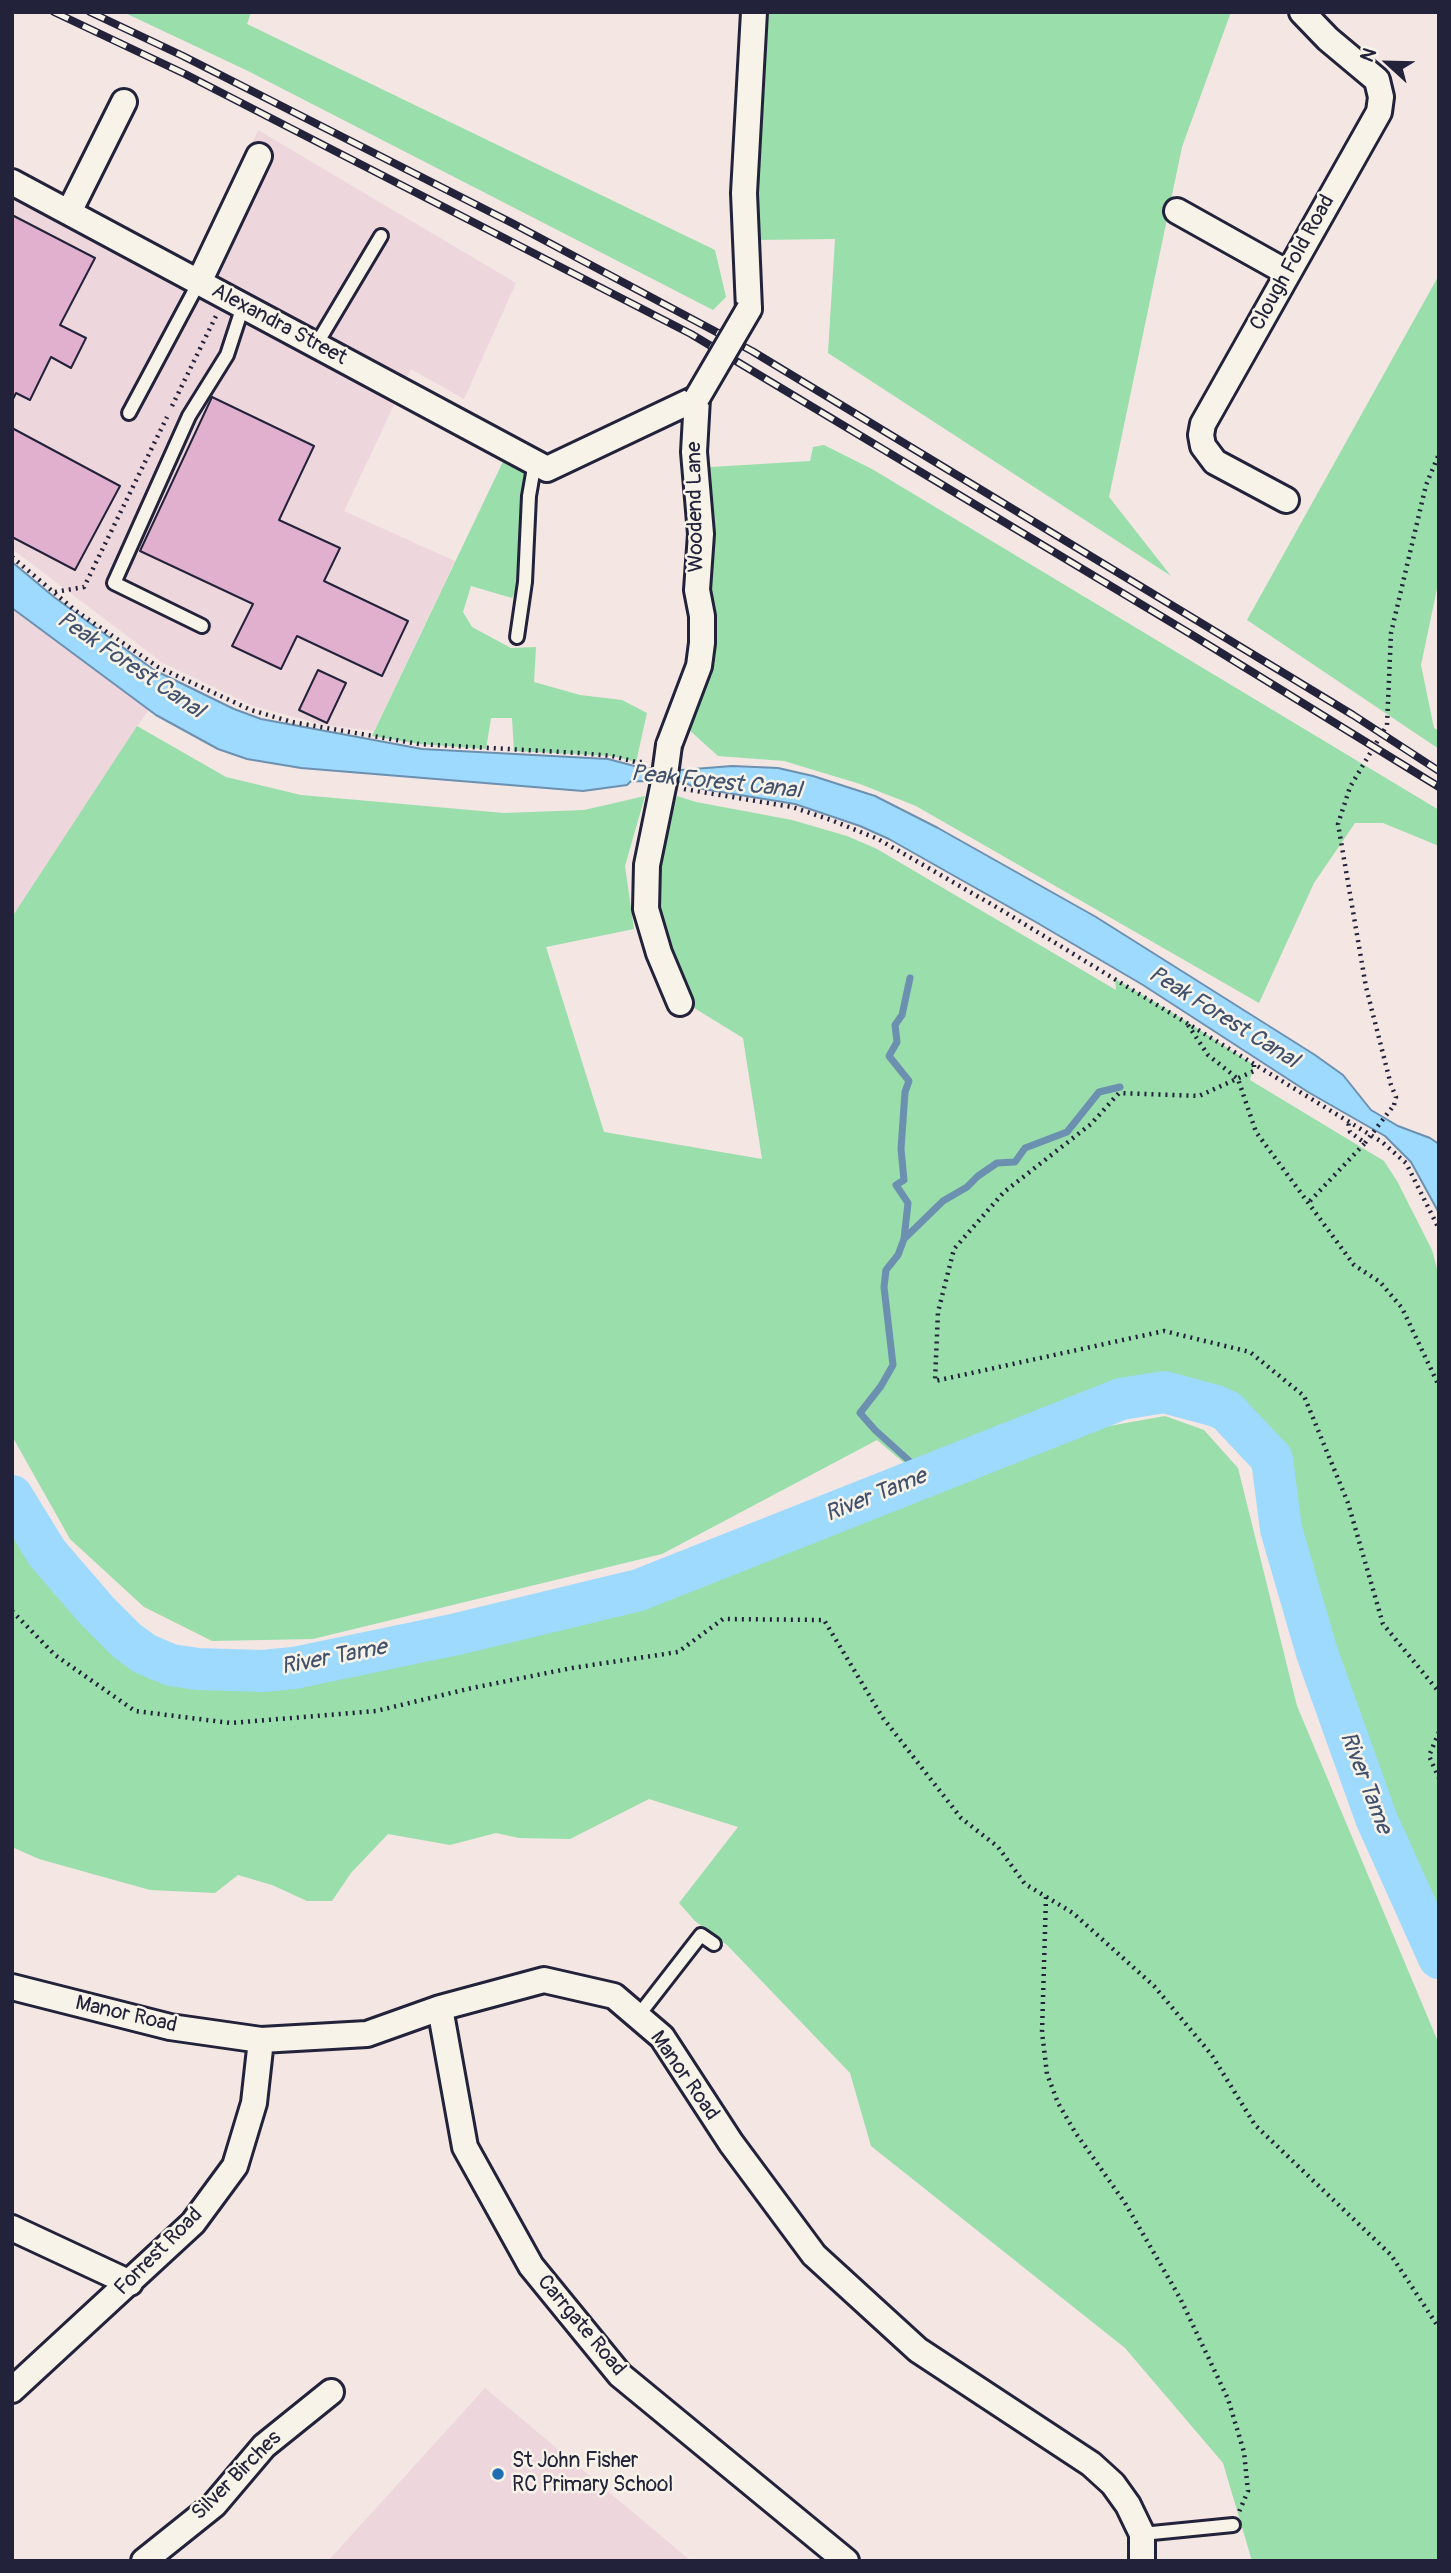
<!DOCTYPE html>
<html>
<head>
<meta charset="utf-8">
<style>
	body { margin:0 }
	#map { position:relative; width:1451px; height:2573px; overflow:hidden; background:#f3e6e3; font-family:Pangolin,sans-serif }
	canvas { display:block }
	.frame { position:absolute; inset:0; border:14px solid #22223b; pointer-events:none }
	.north { position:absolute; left:1353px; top:28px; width:70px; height:70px; -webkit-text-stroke:5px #f7f3e8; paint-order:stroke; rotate:292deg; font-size:19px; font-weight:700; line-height:28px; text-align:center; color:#22223b }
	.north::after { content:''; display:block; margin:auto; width:24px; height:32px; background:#22223b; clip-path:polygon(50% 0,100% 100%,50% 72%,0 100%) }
</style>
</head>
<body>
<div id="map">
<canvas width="1451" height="2573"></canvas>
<div class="frame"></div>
<div class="north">N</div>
</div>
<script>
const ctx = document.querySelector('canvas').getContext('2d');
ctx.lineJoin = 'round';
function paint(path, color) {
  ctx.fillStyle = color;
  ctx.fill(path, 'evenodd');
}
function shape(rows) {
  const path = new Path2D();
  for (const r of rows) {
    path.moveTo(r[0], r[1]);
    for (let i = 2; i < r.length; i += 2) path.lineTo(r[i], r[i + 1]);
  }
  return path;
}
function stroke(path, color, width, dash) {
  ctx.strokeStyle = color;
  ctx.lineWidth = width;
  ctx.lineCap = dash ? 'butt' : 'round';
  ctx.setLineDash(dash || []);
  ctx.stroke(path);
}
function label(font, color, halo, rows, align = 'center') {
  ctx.font = font + ' Pangolin,sans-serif';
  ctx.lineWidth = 5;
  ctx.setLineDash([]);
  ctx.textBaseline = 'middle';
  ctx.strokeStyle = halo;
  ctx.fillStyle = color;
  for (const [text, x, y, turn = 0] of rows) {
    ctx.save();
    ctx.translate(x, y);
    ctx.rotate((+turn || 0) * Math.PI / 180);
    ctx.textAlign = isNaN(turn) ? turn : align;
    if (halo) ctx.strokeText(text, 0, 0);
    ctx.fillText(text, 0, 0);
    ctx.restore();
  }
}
paint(shape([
	[258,130,516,283,464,399,411,369,344,511,455,561,374,731,325,725,253,706,163,663,12,549,12,166,196,264],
	[12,585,160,692,12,917],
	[485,2388,691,2561,328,2561]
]), '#eed6dd');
paint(shape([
	[123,12,251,12,247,24,715,250,726,297,713,310,248,71],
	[765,12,1231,12,1182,147,1109,497,1171,576,828,353,835,239,754,240,761,58],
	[1439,275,1439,579,1421,665,1434,728,1439,731,1439,749,1247,620],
	[824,445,872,469,1439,810,1439,846,1383,823,1355,823,1314,883,1259,1003,916,806,860,784,784,761,718,756,687,728,711,672,715,625,712,590,712,532,695,468,810,461,813,447],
	[509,449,547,469,537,490,520,582,512,598,471,586,463,612,472,627,511,648,536,647,534,682,580,695,622,700,647,713,636,762,612,756,514,751,512,718,491,718,486,749,419,744,372,736],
	[137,726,226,777,301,795,504,813,584,810,645,796,625,866,634,929,546,947,604,1132,762,1159,743,1038,678,998,646,909,659,814,671,815,677,796,696,802,792,820,847,836,877,849,1116,990,1115,979,1173,1013,1254,1065,1250,1080,1384,1161,1397,1181,1432,1250,1439,1276,1439,1958,1376,1818,1317,1653,1281,1529,1272,1459,1227,1411,1185,1396,1164,1392,1121,1399,922,1478,877,1440,662,1554,313,1639,212,1641,144,1607,70,1539,12,1436,12,917],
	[1165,1416,1204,1430,1238,1468,1297,1706,1439,2044,1439,2561,1252,2561,1223,2463,1125,2348,871,2146,850,2073,727,1945,695,1921,679,1903,738,1827,649,1799,570,1839,519,1838,496,1833,450,1845,388,1834,351,1873,332,1901,307,1901,272,1885,238,1875,215,1893,150,1890,39,1859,12,1847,12,1496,47,1553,97,1611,127,1641,145,1654,171,1665,198,1669,262,1671,294,1668,457,1634,639,1590,733,1553,735,1570,1098,1428]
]), '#99deab');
const water = shape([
	[12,562,54,597,154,670,234,709,261,719,422,749,608,759,642,768,681,770,732,766,778,768,813,776,875,796,938,828,1096,917,1315,1055,1343,1075,1371,1110,1398,1126,1430,1138,1439,1144,1439,1213,1411,1162,1385,1136,1308,1092,1143,985,1034,921,889,839,860,826,795,804,697,788,683,782,631,781,627,785,583,791,301,768,247,759,218,749,156,715,12,608,12,562]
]);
paint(water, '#9ddafe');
stroke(water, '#6c90b0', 2);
stroke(shape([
	[910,978,902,1015,895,1025,897,1042,889,1056,909,1081,905,1092,901,1149,904,1180,896,1185,908,1203,904,1239,898,1255,886,1270,884,1287,893,1365,881,1386,860,1413,875,1430,926,1476],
	[904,1239,943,1201,967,1187,978,1176,997,1163,1015,1162,1025,1148,1067,1132,1099,1092,1120,1087]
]), '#6c90b0', 7);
stroke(shape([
	[12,1496,47,1553,97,1611,127,1641,145,1654,171,1665,198,1669,262,1671,294,1668,457,1634,639,1590,1121,1399,1164,1392,1216,1406,1227,1411,1272,1459,1281,1529,1317,1653,1376,1818,1439,1958]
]), '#9ddafe', 42);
const building = shape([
	[12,215,95,258,60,325,86,338,71,368,51,357,30,400,16,393,12,401,12,215],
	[212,397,314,446,279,520,340,548,324,581,408,621,382,676,297,636,281,669,232,646,253,604,140,551,212,397],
	[12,428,120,486,75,570,12,537,12,428],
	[318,670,346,683,327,723,299,710,318,670]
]);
paint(building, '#e2b0cf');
stroke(building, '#22223b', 2);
const service = shape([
	[316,345,381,236],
	[129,413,199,282],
	[202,626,114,583,189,416,227,355,243,306],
	[517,637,525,582,529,496,535,462],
	[638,2016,701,1935,714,1944],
	[1142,2534,1233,2525]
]);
const minor = shape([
	[12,182,547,469,697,398,694,452,701,534,697,590,702,616,702,643,699,666,669,745],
	[1177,211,1286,272],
	[69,212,124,102],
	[199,282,259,156],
	[749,309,744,193,754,12],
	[1286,500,1215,462,1203,446,1201,435,1203,424,1379,112,1381,97,1377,80,1328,39,1302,12],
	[664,782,647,865,646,909,659,953,680,1003],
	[12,1987,170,2027,261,2040,367,2034,440,2008,544,1980,614,1996,662,2037,731,2143,814,2255,918,2350,1091,2464,1113,2484,1128,2505,1142,2534,1142,2561],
	[440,2008,465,2147,531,2266,620,2375,846,2561],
	[12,2228,130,2283],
	[12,2390,193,2223,235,2166,254,2103,261,2040],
	[144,2561,214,2505,264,2446,331,2392]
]);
stroke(service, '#22223b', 18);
stroke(minor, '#22223b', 30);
stroke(shape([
	[172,406,216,316],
	[12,557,76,611,158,667,251,710,292,722,419,744,579,753,612,756,636,762,646,762],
	[55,592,84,587,167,417],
	[684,789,792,807,831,820,878,839,998,908,1382,1142,1406,1163,1439,1229],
	[1188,1025,1208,1055,1238,1079,1256,1132,1354,1265,1380,1282,1402,1308,1439,1386],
	[1254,1065,1254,1071,1199,1096,1119,1093,1091,1124,1004,1192,954,1249,938,1312,935,1381,1164,1331,1250,1352,1304,1396,1348,1503,1383,1624,1439,1692],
	[1394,1105,1396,1097,1391,1085,1366,987,1338,824,1350,787,1387,725,1391,633,1426,485,1439,454],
	[1310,1201,1365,1143,1350,1132,1348,1122],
	[12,1611,55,1655,135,1711,231,1723,376,1711,472,1688,572,1668,678,1652,723,1619,824,1620,883,1718,961,1818,998,1847,1025,1884,1073,1913,1154,1986,1211,2054,1255,2125,1391,2255,1439,2328],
	[1439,1732,1429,1756,1439,1778],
	[1046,1897,1042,2032,1047,2074,1058,2103,1075,2132,1125,2203,1180,2298,1228,2399,1244,2452,1248,2491,1239,2512]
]), '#22223b', 4.5, [2, 5]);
stroke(service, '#f7f3e8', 12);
stroke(minor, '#f7f3e8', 24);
const rail = shape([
	[54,12,185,74,691,334,1189,633,1439,787],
	[90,12,183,56,512,223,752,351,1353,715,1439,771]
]);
stroke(rail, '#22223b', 8);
stroke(rail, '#f7f3e8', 5, [16]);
const minorBridge = shape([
	[697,398,749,309],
	[664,782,669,745]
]);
stroke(minorBridge, '#22223b', 30, []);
stroke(shape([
	[1365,1143,1394,1105]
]), '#22223b', 4.5, [2, 5]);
stroke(minorBridge, '#f7f3e8', 24);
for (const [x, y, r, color] of [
	[498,2474,7,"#1f6fb2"]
]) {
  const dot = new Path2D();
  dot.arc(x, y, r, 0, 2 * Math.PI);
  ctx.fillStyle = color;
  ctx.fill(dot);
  stroke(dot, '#f7f3e8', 2.5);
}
label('21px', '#22223b', '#f7f3e8', [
	["Clough Fold Road",1293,263,-61],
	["Alexandra Street",279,325,28],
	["Woodend Lane",696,507,-91],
	["Manor Road",126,2015,13],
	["Manor Road",684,2076,55],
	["Forrest Road",159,2252,-45],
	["Carrgate Road",581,2326,50],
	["Silver Birches",237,2476,-45]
]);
label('21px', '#22223b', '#f7f3e8', [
	["St John Fisher",512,2462],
	["RC Primary School",512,2486]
], 'left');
label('italic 23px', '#41506c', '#f7f3e8', [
	["Peak Forest Canal",130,666,34],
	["Peak Forest Canal",716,783,6],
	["Peak Forest Canal",1223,1018,32],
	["River Tame",876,1496,-22],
	["River Tame",334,1658,-11],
	["River Tame",1365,1783,69]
]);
</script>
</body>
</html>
